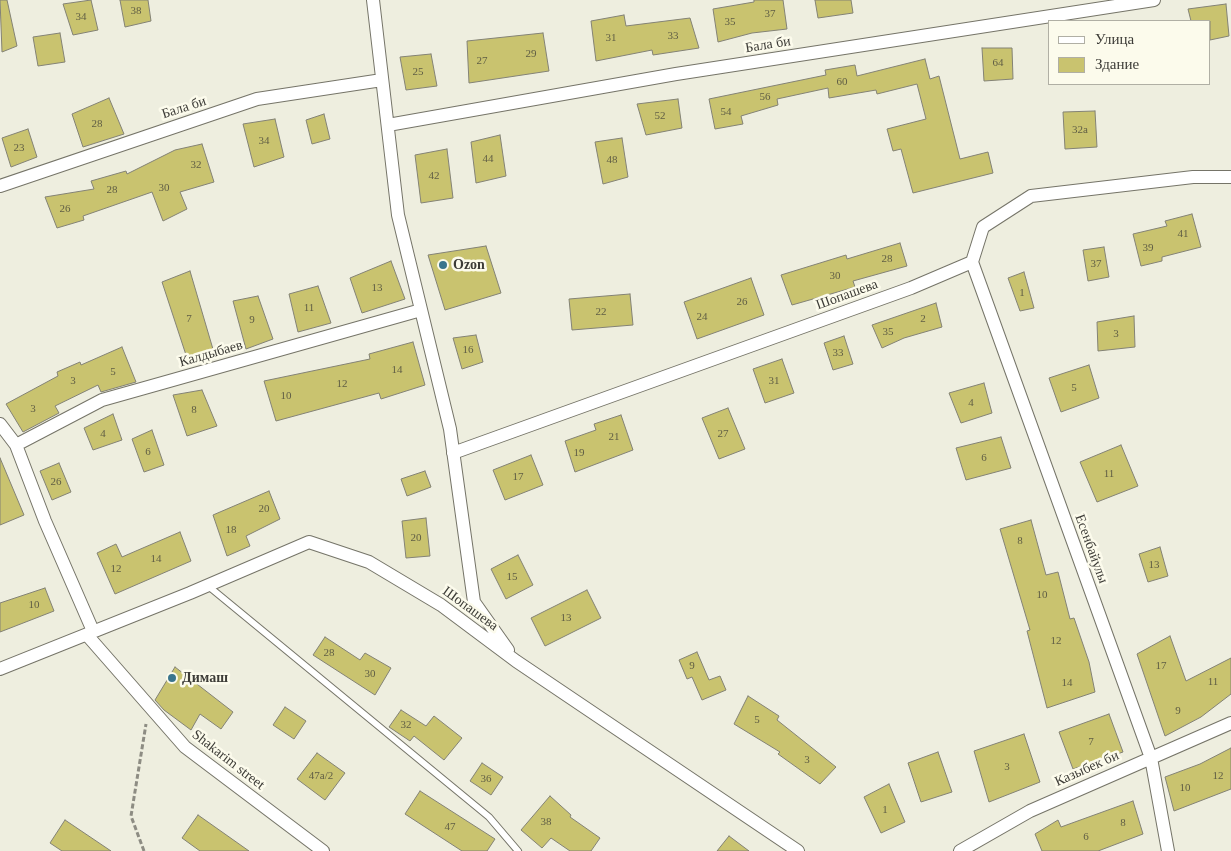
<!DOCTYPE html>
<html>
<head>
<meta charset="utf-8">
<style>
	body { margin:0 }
	#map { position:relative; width:1231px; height:851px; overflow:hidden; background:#eeeedf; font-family:Georgia,serif }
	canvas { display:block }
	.legend { position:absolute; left:1048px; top:20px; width:162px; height:65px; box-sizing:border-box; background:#fcfbec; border:1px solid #b0afa4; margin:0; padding:6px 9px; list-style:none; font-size:15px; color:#3d3c37 }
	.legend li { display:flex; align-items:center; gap:10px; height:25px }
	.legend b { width:25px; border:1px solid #b0afa4 }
</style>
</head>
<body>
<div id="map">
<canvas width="1231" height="851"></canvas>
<ul class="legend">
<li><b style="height:6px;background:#fff"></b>Улица</li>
<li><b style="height:14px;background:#c9c36f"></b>Здание</li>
</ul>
</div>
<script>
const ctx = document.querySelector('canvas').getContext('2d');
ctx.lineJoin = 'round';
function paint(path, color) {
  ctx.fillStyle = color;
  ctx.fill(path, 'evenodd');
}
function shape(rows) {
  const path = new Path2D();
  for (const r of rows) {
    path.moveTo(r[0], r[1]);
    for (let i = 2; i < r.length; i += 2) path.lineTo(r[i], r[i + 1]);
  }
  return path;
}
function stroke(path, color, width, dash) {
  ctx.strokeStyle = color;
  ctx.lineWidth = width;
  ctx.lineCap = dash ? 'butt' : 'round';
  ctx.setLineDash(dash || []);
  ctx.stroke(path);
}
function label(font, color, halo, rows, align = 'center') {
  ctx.font = font + ' Georgia,serif';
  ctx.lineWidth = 5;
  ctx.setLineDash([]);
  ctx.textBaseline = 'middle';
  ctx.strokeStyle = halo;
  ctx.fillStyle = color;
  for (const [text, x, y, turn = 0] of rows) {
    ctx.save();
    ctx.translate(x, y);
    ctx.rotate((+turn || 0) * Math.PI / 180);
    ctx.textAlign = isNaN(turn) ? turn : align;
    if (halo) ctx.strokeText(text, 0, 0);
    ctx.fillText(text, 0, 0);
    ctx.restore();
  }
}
const building = shape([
	[0,0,7,0,17,46,2,52,0,0],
	[91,0,98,30,73,35,63,4,91,0],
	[120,0,148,0,151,21,125,27,120,0],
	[754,0,783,0,787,29,752,33,718,42,713,9,754,2,754,0],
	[815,0,851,0,853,13,818,18,815,0],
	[1226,4,1229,36,1210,40,1210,21,1191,21,1188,9,1226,4],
	[624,15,626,26,690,18,699,48,653,55,652,50,596,61,591,21,624,15],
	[60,33,65,62,38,66,33,37,60,33],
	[543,33,549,71,469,83,467,41,543,33],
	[982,48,1012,48,1013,79,984,81,982,48],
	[431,54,437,86,406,90,400,57,431,54],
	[925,59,930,79,939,76,960,159,988,152,993,173,913,193,901,149,893,151,887,129,926,119,917,84,877,94,876,90,829,98,828,88,777,99,778,105,741,116,743,124,715,129,709,99,826,75,825,70,855,65,857,76,925,59],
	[109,98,124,134,83,147,72,114,109,98],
	[678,99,682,128,646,135,637,104,678,99],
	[1095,111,1097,147,1065,149,1063,112,1095,111],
	[324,114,330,139,312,144,306,120,324,114],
	[275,119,284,157,254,167,243,124,275,119],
	[28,129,37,157,11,167,2,138,28,129],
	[500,135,506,176,476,183,471,142,500,135],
	[622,138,628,177,603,184,595,142,622,138],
	[202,144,214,182,180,192,187,209,163,221,152,192,83,216,84,220,57,228,45,197,94,189,91,181,126,171,127,174,175,150,202,144],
	[447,149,453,198,421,203,415,155,447,149],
	[1192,214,1201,247,1162,257,1162,261,1141,266,1133,234,1167,226,1165,221,1192,214],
	[900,243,907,266,853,281,855,287,792,305,781,275,846,255,847,259,900,243],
	[486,246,501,293,445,310,428,255,486,246],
	[1104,247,1109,277,1088,281,1083,250,1104,247],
	[391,261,405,299,362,313,350,278,391,261],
	[190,271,215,356,187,358,162,282,190,271],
	[1024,272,1034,308,1020,311,1008,278,1024,272],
	[751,278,764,315,697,339,684,302,751,278],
	[318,286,331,323,298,332,289,294,318,286],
	[630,294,633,325,572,330,569,299,630,294],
	[258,296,273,339,246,349,233,301,258,296],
	[936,303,942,327,904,338,882,348,872,325,936,303],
	[1134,316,1135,347,1098,351,1097,322,1134,316],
	[476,335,483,362,462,369,453,338,476,335],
	[844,336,853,364,833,370,824,343,844,336],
	[413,342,425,385,381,399,379,393,276,421,264,381,370,359,369,354,413,342],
	[122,347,136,382,101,392,98,385,55,406,59,413,23,432,6,404,58,376,57,372,80,362,81,365,122,347],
	[782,359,794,393,765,403,753,369,782,359],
	[1089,365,1099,398,1061,412,1049,378,1089,365],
	[984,383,992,413,961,423,949,393,984,383],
	[202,390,217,426,187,436,173,395,202,390],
	[728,408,745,449,719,459,702,418,728,408],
	[113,414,122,440,93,450,84,428,113,414],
	[621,415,633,450,575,472,565,441,596,430,594,424,621,415],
	[152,430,164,465,144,472,132,439,152,430],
	[1001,437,1011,468,966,480,956,448,1001,437],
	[1121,445,1138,486,1097,502,1080,462,1121,445],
	[531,455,543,485,505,500,493,470,531,455],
	[0,458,24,515,0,525,0,458],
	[59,463,71,492,52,500,40,471,59,463],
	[425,471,431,487,407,496,401,479,425,471],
	[269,491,280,519,246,536,250,546,227,556,213,515,269,491],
	[426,518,430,556,406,558,402,521,426,518],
	[1031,520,1046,575,1058,572,1070,619,1074,618,1089,662,1095,692,1047,708,1027,631,1030,630,1000,529,1031,520],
	[180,532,191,561,115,594,97,553,116,544,122,557,180,532],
	[1160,547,1168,576,1148,582,1139,554,1160,547],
	[518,555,533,585,506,599,491,569,518,555],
	[45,588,54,611,0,632,0,603,45,588],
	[587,590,601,618,545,646,531,618,587,590],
	[1170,636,1186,681,1231,658,1231,694,1201,717,1165,736,1137,654,1170,636],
	[325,637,360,660,365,653,391,668,375,695,313,655,325,637],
	[697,652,709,680,720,676,726,690,702,700,692,677,687,679,679,660,697,652],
	[175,667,233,712,221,729,200,714,191,730,164,710,155,700,175,667],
	[748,696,779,716,777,720,836,767,820,784,778,754,780,752,734,724,748,696],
	[285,707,306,721,294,739,273,725,285,707],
	[401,710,426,726,434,716,462,738,444,760,414,736,410,741,389,727,401,710],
	[1109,714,1123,752,1073,769,1059,732,1109,714],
	[1024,734,1040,782,989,802,974,751,1024,734],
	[1231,748,1231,789,1174,811,1165,777,1200,764,1231,748],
	[938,752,952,792,921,802,908,763,938,752],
	[317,753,345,773,325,800,297,779,317,753],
	[482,763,503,777,491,795,470,781,482,763],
	[889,784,905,822,881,833,864,797,889,784],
	[420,791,495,839,487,851,462,851,405,814,420,791],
	[550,796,571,815,570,817,600,838,591,851,570,851,551,838,542,848,521,830,550,796],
	[1133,801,1143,834,1098,851,1042,851,1035,834,1058,820,1061,827,1133,801],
	[198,815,249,851,200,851,182,838,198,815],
	[65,820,111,851,62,851,50,843,65,820],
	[729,836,749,851,717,851,729,836]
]);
paint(building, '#c9c36f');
stroke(building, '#838275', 1);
const service = shape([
	[207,585,489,817,518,851]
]);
const minor = shape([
	[373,0,398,215,450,429,474,602,508,650],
	[388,125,676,74,1154,0],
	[0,186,257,99,382,80],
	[972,262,1151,758,1168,851],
	[0,424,16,445,45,521,93,631],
	[16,445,102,400,421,310],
	[453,453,911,288,972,262,983,227,1031,196,1193,177,1231,177],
	[87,635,185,747,323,851],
	[0,669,190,593,309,542,369,562,441,605,516,661,798,851],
	[960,851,1030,811,1231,723]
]);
stroke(service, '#757468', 8);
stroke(minor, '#757468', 14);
stroke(shape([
	[144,851,131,816,146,724]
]), '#8d8c83', 3, [5, 2.5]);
stroke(service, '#fff', 6);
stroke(minor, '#fff', 12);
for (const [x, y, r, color] of [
	[443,265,5,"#3a758d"],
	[172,678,5,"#3a758d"]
]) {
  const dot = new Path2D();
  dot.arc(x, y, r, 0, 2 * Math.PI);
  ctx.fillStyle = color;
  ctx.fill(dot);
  stroke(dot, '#fcfbec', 2);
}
label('11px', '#605e45', null, [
	["38",136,11],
	["37",770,14],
	["34",81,17],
	["35",730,22],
	["33",673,36],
	["31",611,38],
	["29",531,54],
	["27",482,61],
	["64",998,63],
	["25",418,72],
	["60",842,82],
	["56",765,97],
	["54",726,112],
	["52",660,116],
	["28",97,124],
	["32а",1080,130],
	["34",264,141],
	["23",19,148],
	["44",488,159],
	["48",612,160],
	["32",196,165],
	["42",434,176],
	["30",164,188],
	["28",112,190],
	["26",65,209],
	["41",1183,234],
	["39",1148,248],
	["28",887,259],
	["37",1096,264],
	["30",835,276],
	["13",377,288],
	["1",1022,293],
	["26",742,302],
	["11",309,308],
	["22",601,312],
	["24",702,317],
	["7",189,319],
	["2",923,319],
	["9",252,320],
	["35",888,332],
	["3",1116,334],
	["16",468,350],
	["33",838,353],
	["14",397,370],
	["5",113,372],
	["3",73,381],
	["31",774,381],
	["12",342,384],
	["5",1074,388],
	["10",286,396],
	["4",971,403],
	["3",33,409],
	["8",194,410],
	["4",103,434],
	["27",723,434],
	["21",614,437],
	["6",148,452],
	["19",579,453],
	["6",984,458],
	["11",1109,474],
	["17",518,477],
	["26",56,482],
	["20",264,509],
	["18",231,530],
	["20",416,538],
	["8",1020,541],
	["14",156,559],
	["13",1154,565],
	["12",116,569],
	["15",512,577],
	["10",1042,595],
	["10",34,605],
	["13",566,618],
	["12",1056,641],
	["28",329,653],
	["9",692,666],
	["17",1161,666],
	["30",370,674],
	["11",1213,682],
	["14",1067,683],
	["9",1178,711],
	["5",757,720],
	["32",406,725],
	["7",1091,742],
	["3",807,760],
	["3",1007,767],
	["47а/2",321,776],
	["12",1218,776],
	["36",486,779],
	["10",1185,788],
	["1",885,810],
	["38",546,822],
	["8",1123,823],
	["47",450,827],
	["6",1086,837]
]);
label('14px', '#3d3c37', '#fcfbec', [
	["Бала би",768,45,-9],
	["Бала би",184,108,-18],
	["Шопашева",847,295,-20],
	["Калдыбаев",211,354,-16],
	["Есенбайулы",1091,549,70],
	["Шопашева",470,609,36],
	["Shakarim street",228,760,38],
	["Казыбек би",1087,769,-24]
]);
label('bold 14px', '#3d3c37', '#fcfbec', [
	["Ozon",453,265],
	["Димаш",182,678]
], 'left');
</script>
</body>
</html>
